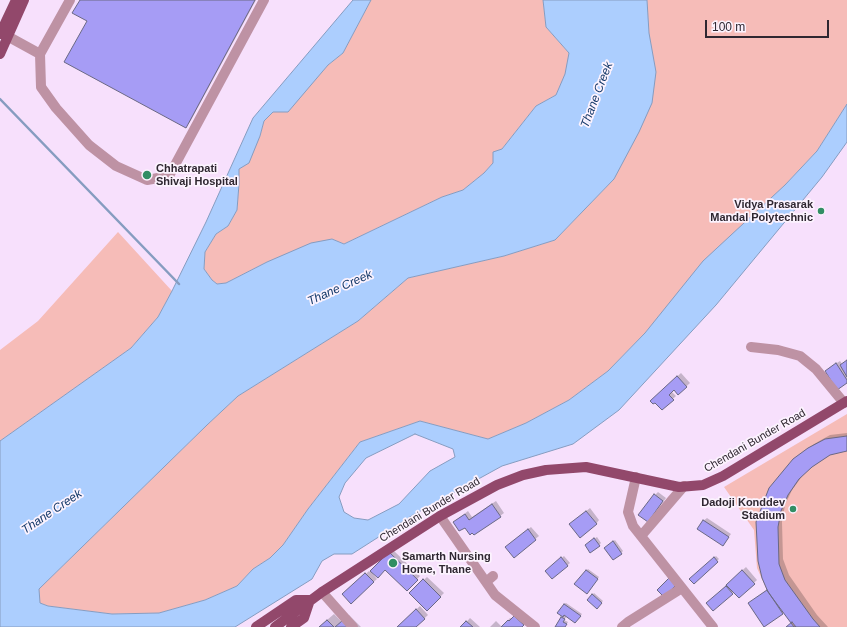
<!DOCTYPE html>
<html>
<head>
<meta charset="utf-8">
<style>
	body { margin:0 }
	#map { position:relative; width:847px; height:627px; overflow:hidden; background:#f7e0fc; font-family:Arial,sans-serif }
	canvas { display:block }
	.scale { position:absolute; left:705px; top:20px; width:124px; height:18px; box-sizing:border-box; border:2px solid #2f2731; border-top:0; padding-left:5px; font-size:12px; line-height:14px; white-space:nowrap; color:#2f2731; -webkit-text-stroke:3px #fcf3fe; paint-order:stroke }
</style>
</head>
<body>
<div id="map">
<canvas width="847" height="627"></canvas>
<div class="scale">100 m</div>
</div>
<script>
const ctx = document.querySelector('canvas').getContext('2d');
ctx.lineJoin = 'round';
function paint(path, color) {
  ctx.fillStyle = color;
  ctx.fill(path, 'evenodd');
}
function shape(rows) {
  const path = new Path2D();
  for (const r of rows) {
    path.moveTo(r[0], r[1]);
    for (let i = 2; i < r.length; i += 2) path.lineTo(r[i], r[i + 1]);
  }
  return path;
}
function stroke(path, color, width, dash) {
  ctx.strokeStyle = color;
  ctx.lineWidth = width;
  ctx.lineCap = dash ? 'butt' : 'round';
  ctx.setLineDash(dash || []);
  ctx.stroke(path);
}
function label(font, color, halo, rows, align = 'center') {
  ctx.font = font + ' Arial,sans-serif';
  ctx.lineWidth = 3.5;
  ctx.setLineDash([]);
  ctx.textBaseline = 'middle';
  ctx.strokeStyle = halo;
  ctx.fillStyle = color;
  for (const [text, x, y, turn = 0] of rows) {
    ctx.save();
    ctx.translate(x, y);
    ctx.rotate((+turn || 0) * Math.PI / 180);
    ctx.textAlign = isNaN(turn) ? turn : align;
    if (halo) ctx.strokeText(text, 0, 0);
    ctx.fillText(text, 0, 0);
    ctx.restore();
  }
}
paint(shape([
	[371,0,543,0,546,27,569,53,566,74,556,95,536,106,502,149,493,163,484,173,463,190,442,197,344,244,332,239,267,262,226,283,217,284,212,280,204,269,205,252,216,234,228,226,237,210,239,184,239,169,260,136,264,121,273,112,310,84,328,65,343,53],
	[647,0,847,0,847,104,817,151,645,333,608,371,569,400,526,423,488,439,420,421,360,442,308,509,283,545,270,558,253,569,237,586,205,600,159,613,112,614,48,606,40,603,39,589,207,425,238,396,358,321,408,278,504,256,555,240,614,179,649,33],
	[118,232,172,291,158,317,131,348,0,441,0,350,38,321],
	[847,414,847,627,794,627,766,588,757,568,754,530,724,487]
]), '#f6bcb8');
const water = shape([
	[353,0,371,0,343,53,328,65,288,112,273,112,264,121,260,136,249,163,239,169,239,184,237,210,228,226,216,234,205,252,204,269,212,280,217,284,226,283,267,262,311,243,332,239,344,244,442,197,463,190,484,173,493,163,493,152,502,149,536,106,556,95,565,74,569,53,546,27,543,0,647,0,649,33,656,72,652,103,639,132,614,179,555,240,504,256,408,278,358,321,238,396,207,425,39,589,40,603,48,606,112,614,159,613,205,600,237,586,253,569,270,558,283,545,308,509,360,442,420,421,488,439,526,423,569,400,608,371,645,333,703,261,785,185,817,151,847,104,847,142,822,177,716,305,619,410,573,444,502,466,413,515,352,554,334,554,322,561,312,579,235,627,0,627,0,441,131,348,158,317,172,291,206,222,253,118,353,0],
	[415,434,453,449,455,457,430,471,399,504,368,520,354,518,344,512,339,497,345,483,366,458,415,434]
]);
paint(water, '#accefe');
stroke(water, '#869cc0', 1);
paint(shape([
	[81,0,256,0,190,122,185,127,88,21],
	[840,361,842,364,847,361,847,382,829,368],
	[681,373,690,383,678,394,674,389,671,391,676,396,662,409,655,401,651,401],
	[847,433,847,450,829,454,811,466,803,475,792,490,785,505,782,522,783,559,789,575,817,615,828,627,787,627,792,623,784,612,764,626,749,603,768,589,770,488,793,460,814,444,830,435],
	[658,492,666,498,651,518,655,495],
	[496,501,504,513,500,516,465,526,454,522,468,511,472,517],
	[590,508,599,520,596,524,574,521],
	[707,518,731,534,723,545,703,521],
	[531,527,539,536,514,556,510,544],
	[597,537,601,543,599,545,588,543],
	[615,540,623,551,621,553,607,546],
	[393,550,420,576,407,590,385,569,373,572,372,573,377,579,351,602,344,594,369,571,370,572],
	[564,556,570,563,552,578,548,569],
	[716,556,719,559,694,582,690,579],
	[746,567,757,580,739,597,734,591,713,610,707,603],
	[588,569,599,577,589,591,586,571],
	[427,577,444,593,427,610,410,593],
	[594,593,603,601,597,607,588,600],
	[566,603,582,614,577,620,567,616,564,620,568,622,565,627,556,627,563,616,564,604],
	[420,606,428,615,415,627,398,627],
	[334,614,342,622,349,615,361,627,319,627],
	[470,618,480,627,462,627],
	[510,618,525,623,521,627,490,627,496,621,502,627]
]), '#0003');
stroke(shape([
	[0,99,179,284]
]), '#869cc0', 2.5);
const building = shape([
	[80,0,255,0,186,128,64,62,87,21,72,13,80,0],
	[847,360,847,377,840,365,847,360],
	[836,363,847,380,847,383,837,390,825,371,836,363],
	[677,376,687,387,678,395,674,390,669,395,674,400,662,410,655,403,653,404,650,401,677,376],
	[847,436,847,451,830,455,812,467,799,479,788,495,781,511,778,527,779,564,785,580,813,619,820,627,794,627,768,592,762,578,758,561,756,522,769,488,793,459,808,448,825,439,847,436],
	[654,494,663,501,648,522,638,515,654,494],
	[492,504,501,517,474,535,472,533,470,535,465,528,459,531,453,522,465,514,469,520,492,504],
	[586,511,597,524,580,538,569,524,586,511],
	[703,520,729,537,723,546,697,529,703,520],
	[528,529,536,540,514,558,505,547,528,529],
	[594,538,600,546,590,553,585,545,594,538],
	[613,541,622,554,613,560,604,548,613,541],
	[389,552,418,580,407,591,385,570,378,578,370,571,389,552],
	[561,557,568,566,552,579,545,571,561,557],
	[714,557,718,562,694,584,689,579,714,557],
	[586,570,598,579,587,594,574,584,586,570],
	[742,570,755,584,739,598,726,585,742,570],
	[365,573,374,582,351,604,342,594,365,573],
	[670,577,677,584,664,597,657,590,670,577],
	[423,579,441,597,427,611,409,593,423,579],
	[726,586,733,594,713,611,706,603,726,586],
	[767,590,783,614,764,627,748,603,767,590],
	[592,594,602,603,597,609,587,600,592,594],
	[564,604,581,616,575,623,564,615,563,617,557,613,564,604],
	[416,609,425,619,416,627,397,627,416,609],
	[514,616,524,625,522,627,501,627,508,620,509,621,514,616],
	[561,617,565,619,563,622,567,624,565,627,555,627,561,617],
	[327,620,334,627,319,627,327,620],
	[342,621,348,627,335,627,342,621],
	[466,621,473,627,460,627,466,621],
	[792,622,796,627,786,627,792,622]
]);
paint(building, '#a69cf5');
stroke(building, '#6a6884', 1);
stroke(shape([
	[9,37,40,54,70,0],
	[40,54,41,87,56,108,89,145,116,166,147,180,169,176,264,0],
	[751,347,778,350,800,356,816,369,844,403],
	[636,477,628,512,633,526,713,627],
	[440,516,495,595,535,627],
	[641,536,684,486],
	[486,582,493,576],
	[322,592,353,627],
	[622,627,628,622,682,588]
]), '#be92a4', 10);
stroke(shape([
	[0,34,16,0],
	[0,54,24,0],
	[256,627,296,600,310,600],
	[275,627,322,592,440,516,497,485,523,475,546,470,586,467,679,487,703,485,723,476,847,401],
	[291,627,304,618,310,600]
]), '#92486b', 10);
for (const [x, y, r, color] of [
	[147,175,5,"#318e64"],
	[821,211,4,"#318e64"],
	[793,509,4,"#318e64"],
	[393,563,5,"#318e64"]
]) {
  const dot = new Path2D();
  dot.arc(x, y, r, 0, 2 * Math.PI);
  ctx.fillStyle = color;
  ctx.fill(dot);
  stroke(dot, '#fcf3fe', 1.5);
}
label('bold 11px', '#2f2731', '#fcf3fe', [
	["Chhatrapati",156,169],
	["Shivaji Hospital",156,182],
	["Vidya Prasarak",813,205,"right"],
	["Mandal Polytechnic",813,218,"right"],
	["Dadoji Konddev",785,503,"right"],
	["Stadium",785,516,"right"],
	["Samarth Nursing",402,557],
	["Home, Thane",402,570]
], 'left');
label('11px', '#2f2731', '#fcf3fe', [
	["Chendani Bunder Road",755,441,-30],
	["Chendani Bunder Road",430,510,-31]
]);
label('italic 12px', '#153a6a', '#fcf3fe', [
	["Thane Creek",597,95,-69],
	["Thane Creek",340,288,-24],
	["Thane Creek",52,512,-34]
]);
</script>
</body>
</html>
